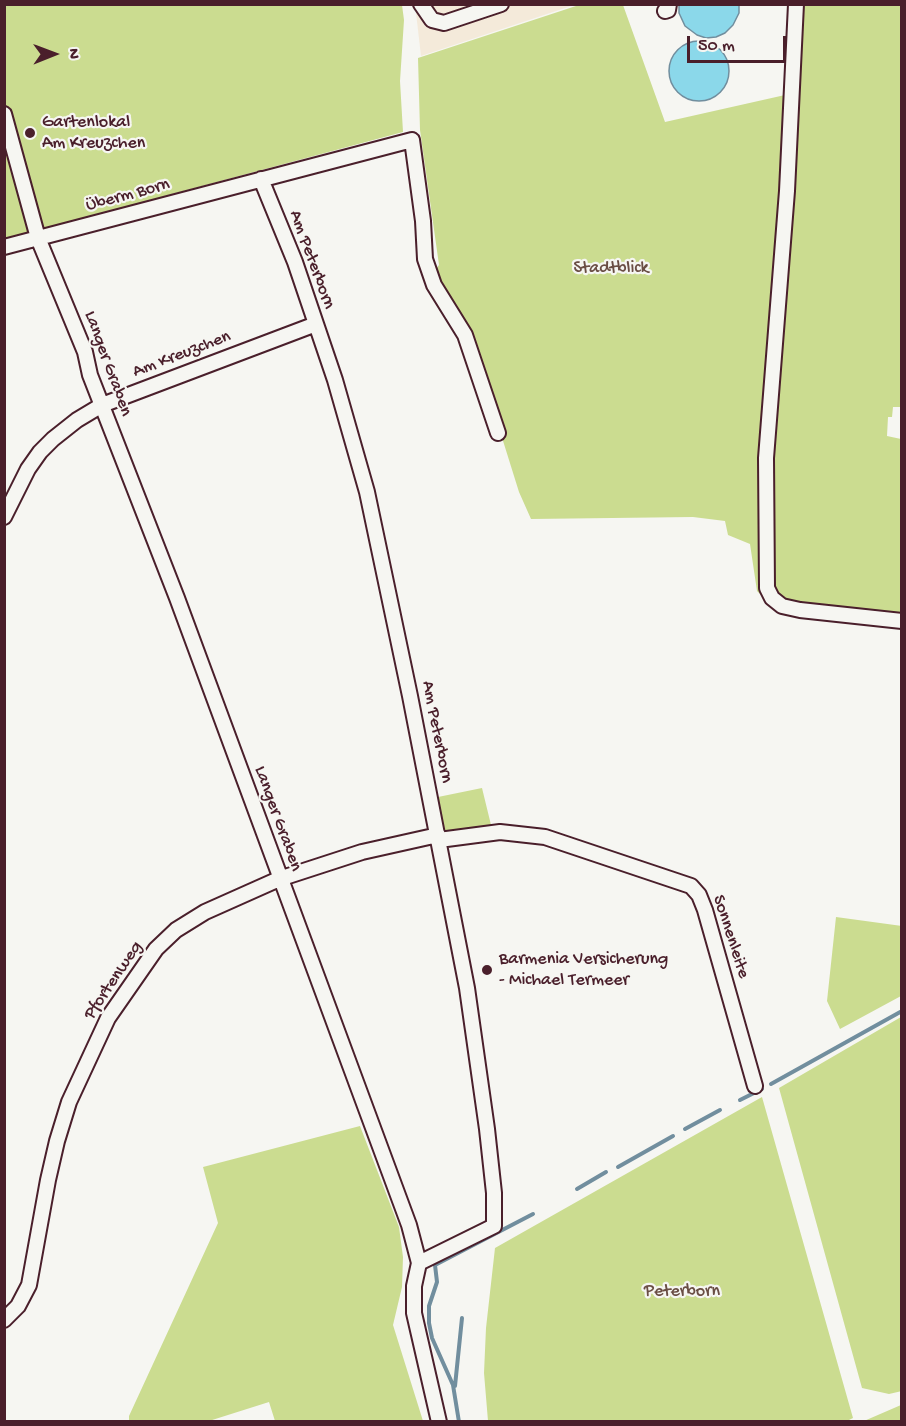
<!DOCTYPE html>
<html>
<head>
<meta charset="utf-8">
<style>
	body { margin:0 }
	#map { position:relative; width:906px; height:1426px; overflow:hidden; background:#f6f6f2; font-family:"Gochi Hand",sans-serif }
	canvas { display:block }
	.frame { position:absolute; inset:0; border:6px solid #4a1f2b; pointer-events:none }
	.north { position:absolute; left:24px; top:24px; width:60px; height:60px; -webkit-text-stroke:4px #f6f6f2; paint-order:stroke; rotate:89deg; font-size:16px; font-weight:700; line-height:24px; text-align:center; color:#4a1f2b }
	.north::after { content:''; display:block; margin:auto; width:21px; height:27px; background:#4a1f2b; clip-path:polygon(50% 0,100% 100%,50% 72%,0 100%) }
	.scale { position:absolute; left:687px; top:36px; width:99px; height:27px; box-sizing:border-box; border:3px solid #4a1f2b; border-top:0; padding-left:8px; font-size:18px; line-height:21px; white-space:nowrap; color:#4a1f2b; -webkit-text-stroke:4px #f6f6f2; paint-order:stroke }
</style>
</head>
<body>
<div id="map">
<canvas width="906" height="1426"></canvas>
<div class="frame"></div>
<div class="north">N</div>
<div class="scale">50 m</div>
</div>
<script>
const ctx = document.querySelector('canvas').getContext('2d');
ctx.lineJoin = 'round';
function paint(path, color) {
  ctx.fillStyle = color;
  ctx.fill(path, 'evenodd');
}
function shape(rows) {
  const path = new Path2D();
  for (const r of rows) {
    if (r.length === 3) {
      path.moveTo(r[0] + r[2], r[1]);
      path.arc(r[0], r[1], r[2], 0, 2 * Math.PI);
      continue;
    }
    path.moveTo(r[0], r[1]);
    for (let i = 2; i < r.length; i += 2) path.lineTo(r[i], r[i + 1]);
  }
  return path;
}
function stroke(path, color, width, dash) {
  ctx.strokeStyle = color;
  ctx.lineWidth = width;
  ctx.lineCap = dash ? 'butt' : 'round';
  ctx.setLineDash(dash || []);
  ctx.stroke(path);
}
function label(font, color, halo, rows, align = 'center') {
  ctx.font = font + ' "Gochi Hand",sans-serif';
  ctx.lineWidth = 4.5;
  ctx.setLineDash([]);
  ctx.textBaseline = 'middle';
  ctx.strokeStyle = halo;
  ctx.fillStyle = color;
  for (const [text, x, y, turn = 0] of rows) {
    ctx.save();
    ctx.translate(x, y);
    ctx.rotate((+turn || 0) * Math.PI / 180);
    ctx.textAlign = isNaN(turn) ? turn : align;
    if (halo) ctx.strokeText(text, 0, 0);
    ctx.fillText(text, 0, 0);
    ctx.restore();
  }
}
paint(shape([
	[415,4,574,5,421,56]
]), '#f4eada');
paint(shape([
	[5,5,402,5,404,20,400,81,403,132,5,239],
	[579,5,623,5,665,122,785,95,781,187,758,454,761,595,757,591,750,544,728,535,725,521,693,517,531,519,519,492,469,332,434,271,439,265,420,130,418,58],
	[800,5,901,5,902,407,893,407,892,417,888,417,887,436,901,439,901,617,791,604,777,597,771,582,769,466],
	[482,788,491,825,445,831,438,797],
	[836,917,902,926,901,996,840,1029,827,1001],
	[901,1017,902,1391,889,1394,862,1388,779,1088],
	[762,1097,853,1418,845,1422,488,1421,484,1373,486,1328,495,1248],
	[360,1126,399,1227,403,1257,402,1287,393,1325,423,1421,275,1421,269,1402,209,1421,129,1421,129,1416,218,1223,203,1167],
	[901,1405,901,1421,864,1421]
]), '#cbdc90');
const water = shape([
	[679,4,739,5,739,13,733,25,725,33,716,37,706,38,697,35,685,26,679,13,679,4],
	[699,71,30]
]);
paint(water, '#8bd8ea');
stroke(water, '#718e9e', 1.5);
stroke(shape([
	[771,1084,902,1011],
	[740,1100,762,1089],
	[685,1129,720,1110],
	[618,1167,673,1136],
	[577,1189,606,1172],
	[455,1386,462,1318],
	[459,1422,453,1385,432,1338,429,1323,429,1306,437,1282,435,1265,533,1214]
]), '#718e9e', 4);
const minor = shape([
	[421,4,432,20,444,23,501,4],
	[796,4,787,191,766,458,767,588,772,598,782,606,800,610,902,621],
	[665,11,668,10,669,4],
	[4,114,38,238,85,352,90,375,177,598,409,1225,419,1263,414,1286,414,1313,439,1422],
	[261,179,295,262,335,380,367,492,410,696,467,988,487,1129,494,1193,494,1226,419,1263],
	[4,247,412,140,423,221,425,259,434,285,465,335,498,433],
	[4,517,28,469,40,452,53,439,77,420,102,405,316,324],
	[439,840,500,832,545,837,691,886,699,895,705,910,755,1086],
	[4,1320,18,1306,29,1285,48,1180,57,1141,69,1102,108,1018,156,949,176,930,205,912,279,879,362,852,438,835]
]);
stroke(minor, '#4a1f2b', 18);
stroke(minor, '#f6f6f2', 14);
for (const [x, y, r, color] of [
	[30,133,6,"#4a1f2b"],
	[487,970,6,"#4a1f2b"]
]) {
  const dot = new Path2D();
  dot.arc(x, y, r, 0, 2 * Math.PI);
  ctx.fillStyle = color;
  ctx.fill(dot);
  stroke(dot, '#f6f6f2', 2);
}
label('18px', '#4a1f2b', '#f6f6f2', [
	["Gartenlokal",42,123],
	["Am Kreuzchen",42,144],
	["Barmenia Versicherung",499,960],
	["- Michael Termeer",499,981]
], 'left');
label('18px', '#4a1f2b', '#f6f6f2', [
	["Überm Born",128,196,-15],
	["Am Peterborn",311,260,70],
	["Am Kreuzchen",182,355,-21],
	["Langer Graben",107,364,70],
	["Am Peterborn",436,732,79],
	["Langer Graben",277,819,70],
	["Sonnenleite",730,937,72],
	["Pfortenweg",114,981,-56]
]);
label('18px', '#6a4e44', '#f6f6f2', [
	["Stadtblick",611,269],
	["Peterborn",682,1292]
]);
</script>
</body>
</html>
